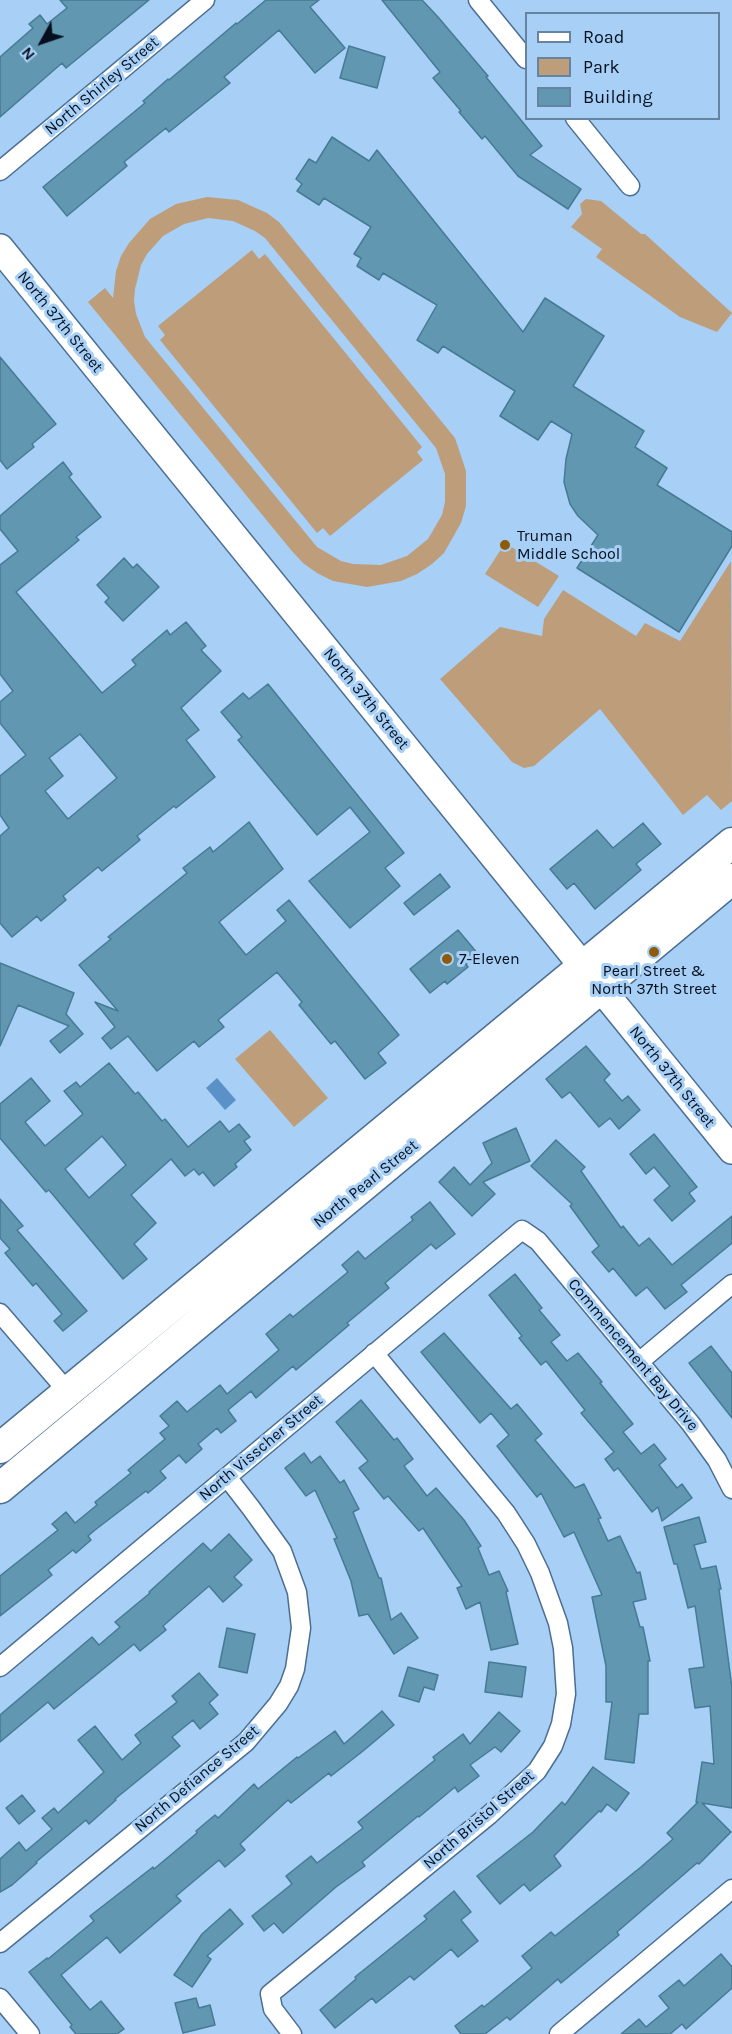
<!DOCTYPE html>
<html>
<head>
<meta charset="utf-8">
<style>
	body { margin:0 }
	#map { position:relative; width:732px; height:2034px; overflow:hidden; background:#a8cff6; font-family:Karla,sans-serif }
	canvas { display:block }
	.legend { position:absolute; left:525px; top:12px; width:195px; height:108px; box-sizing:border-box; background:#a8cff6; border:2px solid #6683a0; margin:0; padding:8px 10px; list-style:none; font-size:18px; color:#04101e }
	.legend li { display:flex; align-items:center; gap:12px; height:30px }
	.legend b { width:30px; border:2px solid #6683a0 }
	.north { position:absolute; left:12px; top:12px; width:60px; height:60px; -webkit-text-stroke:4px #a8cff6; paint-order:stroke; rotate:230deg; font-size:16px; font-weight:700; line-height:24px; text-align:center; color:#04101e }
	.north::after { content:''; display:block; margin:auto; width:21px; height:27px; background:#04101e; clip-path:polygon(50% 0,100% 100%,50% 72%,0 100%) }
</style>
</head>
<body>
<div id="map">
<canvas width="732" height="2034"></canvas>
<ul class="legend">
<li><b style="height:8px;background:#fff"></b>Road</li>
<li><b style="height:16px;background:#bd9d7a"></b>Park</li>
<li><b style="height:16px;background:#6197b1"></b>Building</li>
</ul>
<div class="north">N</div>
</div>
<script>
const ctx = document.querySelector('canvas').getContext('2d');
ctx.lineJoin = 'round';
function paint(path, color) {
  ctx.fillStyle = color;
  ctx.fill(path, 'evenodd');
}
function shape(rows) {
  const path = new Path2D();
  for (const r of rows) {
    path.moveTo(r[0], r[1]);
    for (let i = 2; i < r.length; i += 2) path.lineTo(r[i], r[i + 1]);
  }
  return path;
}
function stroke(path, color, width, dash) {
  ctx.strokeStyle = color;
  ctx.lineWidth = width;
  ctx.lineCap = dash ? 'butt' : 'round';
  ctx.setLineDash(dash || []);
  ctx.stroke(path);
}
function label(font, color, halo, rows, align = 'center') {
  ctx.font = font + ' Karla,sans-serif';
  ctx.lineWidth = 6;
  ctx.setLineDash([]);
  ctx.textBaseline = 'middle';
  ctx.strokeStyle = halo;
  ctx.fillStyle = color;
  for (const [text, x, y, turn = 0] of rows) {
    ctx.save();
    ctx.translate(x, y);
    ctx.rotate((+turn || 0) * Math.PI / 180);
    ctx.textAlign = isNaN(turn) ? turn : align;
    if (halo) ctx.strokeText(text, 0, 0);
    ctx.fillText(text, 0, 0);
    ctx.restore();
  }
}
paint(shape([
	[207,197,238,200,267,213,279,222,455,438,466,471,466,506,461,523,444,553,432,564,417,574,401,581,367,587,333,581,317,573,303,563,291,550,88,302,105,288,113,298,116,271,121,256,129,243,150,219,176,204],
	[208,218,233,221,255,231,265,238,436,448,445,474,445,502,442,515,428,539,407,556,381,565,353,564,341,561,317,547,145,337,136,314,134,301,135,289,141,265,147,254,163,236,184,224],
	[586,199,601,201,641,234,645,234,732,313,717,332,680,317,596,257,602,249,571,227,582,214,580,204],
	[252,250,259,259,265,254,422,447,417,452,423,460,330,536,323,528,317,533,160,340,165,335,158,326],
	[505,543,559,576,538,607,485,574],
	[731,561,732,801,721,810,707,795,683,815,600,709,534,766,524,768,512,762,440,679,500,627,542,636,544,619,563,590,636,636,645,623,680,641],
	[270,1030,328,1098,294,1127,235,1059]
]), '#bd9d7a');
paint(shape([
	[217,1078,236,1100,225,1110,206,1088]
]), '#5a91c7');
const building = shape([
	[60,0,149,0,66,68,62,63,0,117,0,57,33,28,29,24,40,15,47,24,67,8,60,0],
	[266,0,319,0,310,7,345,48,315,73,279,30,224,77,230,83,169,132,166,128,124,162,127,166,67,216,43,187,145,103,143,101,168,79,169,80,236,23,237,24,266,0],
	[382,0,422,0,438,17,488,76,486,77,542,146,530,155,581,189,568,209,518,176,485,136,482,139,459,112,461,111,433,78,440,72,382,0],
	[349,46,385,57,377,88,340,78,349,46],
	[332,137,369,161,377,150,523,332,545,298,604,336,573,386,644,431,635,447,667,468,657,485,732,532,732,546,679,632,577,568,598,535,578,516,570,504,564,482,566,459,572,434,551,421,538,440,500,416,515,391,443,346,438,353,417,340,437,305,383,273,379,280,357,266,361,258,354,254,371,227,324,198,319,205,297,191,302,184,296,179,309,159,316,163,332,137],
	[0,357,56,424,32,444,34,447,7,469,0,460,0,357],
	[63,462,72,474,69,477,101,517,76,537,79,540,16,592,102,693,136,665,132,660,167,630,170,635,186,622,206,646,201,650,221,671,181,708,199,730,186,740,215,777,176,808,174,806,137,836,140,840,102,871,98,867,63,896,66,900,41,921,37,916,12,937,0,923,0,836,9,828,0,815,0,776,26,755,0,723,0,702,13,691,0,674,0,565,18,551,0,529,0,516,63,462],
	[80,734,117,778,68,819,45,791,63,776,49,758,80,734],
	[124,558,133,568,137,564,159,587,123,621,105,602,109,598,97,585,124,558],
	[268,684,404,853,385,868,400,886,350,928,309,881,370,832,350,807,317,835,238,740,242,737,221,712,243,693,249,699,268,684],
	[249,822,283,869,219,922,246,955,286,921,277,910,289,900,399,1035,378,1053,386,1063,365,1079,335,1041,331,1044,299,1005,302,1002,277,972,218,1020,224,1027,199,1047,194,1041,157,1071,128,1036,111,1049,102,1038,115,1027,95,1002,118,1011,79,965,111,939,108,937,187,873,183,868,210,847,213,852,249,822],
	[643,823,661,844,636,864,641,870,595,909,574,883,567,889,550,869,597,830,613,848,643,823],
	[440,874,450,887,414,915,404,903,440,874],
	[458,930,478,954,466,964,468,967,447,984,445,981,430,993,410,969,458,930],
	[0,963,74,993,66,1014,83,1034,60,1053,50,1041,69,1026,18,1005,0,1046,0,963],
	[586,1046,610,1074,604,1080,622,1101,628,1096,640,1110,619,1129,610,1118,599,1127,570,1092,562,1098,546,1079,586,1046],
	[109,1063,135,1094,138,1092,162,1121,165,1119,188,1147,220,1121,229,1132,239,1124,250,1137,244,1141,251,1150,235,1164,237,1167,214,1186,203,1172,199,1175,194,1169,185,1176,171,1159,131,1195,156,1223,134,1244,147,1259,123,1279,49,1190,46,1192,0,1138,0,1104,31,1078,50,1101,25,1122,45,1146,83,1114,64,1091,76,1082,80,1087,109,1063],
	[102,1136,126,1165,89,1198,65,1169,102,1136],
	[516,1128,530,1161,483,1182,495,1194,472,1216,439,1182,454,1167,470,1185,492,1163,483,1143,516,1128],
	[654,1134,697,1187,689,1193,695,1201,672,1221,654,1200,670,1186,654,1167,646,1174,630,1154,654,1134],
	[556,1140,585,1167,581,1171,621,1228,623,1226,639,1246,649,1238,672,1265,732,1216,732,1243,681,1285,687,1292,665,1309,647,1287,636,1296,613,1268,609,1272,592,1252,599,1246,570,1206,572,1204,531,1166,556,1140],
	[0,1199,23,1226,17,1230,87,1311,63,1331,54,1321,62,1314,36,1283,33,1286,5,1253,10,1249,0,1238,0,1199],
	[430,1202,455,1234,436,1249,431,1244,385,1283,389,1288,347,1323,349,1325,296,1370,293,1366,256,1398,251,1391,228,1410,236,1421,221,1433,217,1428,198,1444,202,1449,186,1463,179,1455,160,1471,166,1478,148,1493,146,1491,95,1530,88,1536,91,1540,76,1553,73,1550,48,1570,52,1575,0,1616,0,1576,58,1530,52,1524,66,1512,75,1523,97,1505,95,1502,131,1473,128,1470,165,1439,160,1433,169,1426,160,1416,177,1401,187,1412,220,1385,227,1394,279,1350,266,1334,290,1314,293,1317,348,1272,342,1265,358,1251,365,1259,413,1220,411,1217,430,1202],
	[515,1274,542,1308,539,1310,560,1335,551,1342,567,1361,578,1353,602,1382,600,1383,633,1424,623,1432,641,1454,654,1444,666,1459,659,1465,677,1488,682,1484,692,1498,662,1521,658,1507,652,1512,618,1468,614,1471,605,1459,614,1452,581,1413,585,1410,546,1361,541,1365,519,1338,522,1336,489,1295,515,1274],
	[444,1333,511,1409,517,1404,542,1434,535,1440,575,1488,584,1484,601,1518,598,1519,608,1541,620,1536,637,1573,640,1572,646,1599,633,1602,640,1627,643,1627,650,1661,648,1661,648,1714,639,1714,634,1763,605,1759,612,1702,606,1702,606,1666,592,1597,602,1595,574,1532,564,1537,541,1493,537,1497,497,1446,509,1435,491,1413,480,1423,421,1352,444,1333],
	[711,1346,732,1373,732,1418,689,1363,711,1346],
	[361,1400,394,1440,397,1438,413,1459,404,1466,427,1496,436,1488,464,1520,481,1546,478,1548,489,1575,499,1571,508,1591,506,1592,518,1644,491,1650,480,1602,466,1609,457,1588,462,1586,423,1528,419,1531,388,1496,384,1499,359,1468,368,1461,336,1422,361,1400],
	[304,1453,311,1463,320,1456,340,1483,344,1480,359,1509,353,1512,379,1578,381,1578,391,1620,401,1613,418,1638,394,1654,368,1614,359,1616,351,1581,334,1539,337,1538,315,1490,306,1496,285,1468,304,1453],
	[699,1517,706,1542,694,1545,701,1569,716,1566,721,1589,719,1589,732,1688,732,1808,702,1803,731,1832,699,1864,697,1863,617,1932,619,1935,561,1983,558,1979,510,2020,507,2017,485,2034,461,2034,455,2026,482,2005,484,2007,532,1968,522,1956,551,1932,555,1936,641,1867,673,1839,667,1833,698,1802,696,1802,702,1762,714,1764,710,1706,695,1708,689,1669,704,1667,695,1606,688,1608,677,1564,674,1564,664,1527,699,1517],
	[229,1534,252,1560,234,1577,242,1585,223,1602,209,1586,163,1626,166,1630,140,1651,134,1644,54,1709,48,1702,0,1742,0,1715,92,1637,99,1645,120,1627,115,1622,150,1593,149,1592,203,1543,211,1551,229,1534],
	[227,1628,255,1634,247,1673,219,1667,227,1628],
	[489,1662,526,1667,522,1697,485,1692,489,1662],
	[408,1667,438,1675,434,1690,424,1687,419,1702,399,1696,408,1667],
	[199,1673,218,1695,209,1703,218,1714,200,1729,193,1720,172,1737,180,1746,115,1799,116,1800,89,1824,86,1820,36,1862,37,1863,12,1885,0,1892,0,1859,19,1842,26,1851,52,1829,42,1818,54,1808,58,1813,104,1772,78,1740,95,1726,122,1760,141,1743,135,1735,177,1702,172,1696,199,1673],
	[382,1711,394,1725,363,1751,331,1776,329,1773,291,1803,288,1800,240,1844,245,1850,225,1867,219,1860,176,1896,181,1901,120,1953,107,1937,61,1975,90,2010,101,2001,124,2029,117,2034,76,2034,70,2027,72,2025,29,1972,47,1958,48,1959,94,1921,90,1916,153,1867,154,1869,197,1833,196,1831,215,1815,218,1818,254,1784,258,1789,297,1757,298,1758,335,1731,344,1744,382,1711],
	[499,1712,520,1731,501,1752,495,1747,470,1765,479,1776,458,1792,455,1787,419,1817,418,1816,362,1862,365,1866,336,1887,283,1933,274,1923,264,1931,252,1916,292,1884,286,1876,311,1856,317,1863,363,1828,358,1822,435,1760,433,1757,463,1734,470,1744,499,1712],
	[593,1767,629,1793,616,1811,607,1804,601,1812,599,1811,554,1856,561,1866,530,1891,524,1884,500,1904,477,1876,533,1832,562,1802,565,1805,593,1767],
	[22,1795,35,1811,19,1824,6,1808,22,1795],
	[454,1891,471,1912,461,1920,478,1941,458,1957,451,1949,414,1980,410,1976,376,2003,372,1998,335,2028,320,2010,356,1979,355,1977,427,1919,424,1916,454,1891],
	[230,1909,243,1924,207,1956,211,1959,192,1987,174,1975,202,1934,230,1909],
	[721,1954,732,1967,732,1988,686,2029,682,2024,670,2034,621,2034,639,2019,646,2027,669,2008,659,1996,679,1980,684,1986,721,1954],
	[196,1998,199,2008,210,2005,215,2025,183,2033,175,2003,196,1998]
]);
paint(building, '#6197b1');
stroke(building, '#457b94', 1.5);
const street = shape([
	[478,0,526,59],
	[575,118,630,186],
	[0,171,205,0],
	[0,1313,68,1392],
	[639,1362,732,1284],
	[0,1667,522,1230,538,1241,691,1424,717,1460,732,1489],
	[0,1943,246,1742,278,1704,289,1686,295,1669,301,1628,297,1592,282,1551,251,1508,227,1477],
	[0,1998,30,2034],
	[292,2034,273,2009,270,1994,489,1815,537,1771,553,1746,561,1724,566,1694,563,1648,558,1623,540,1573,526,1544,506,1513,374,1353],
	[559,2034,732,1889]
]);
const secondary = shape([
	[0,248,732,1150]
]);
const primary = shape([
	[0,1448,732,843],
	[0,1488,732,879]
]);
stroke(street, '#4b6e91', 21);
stroke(secondary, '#4b6e91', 30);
stroke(primary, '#4b6e91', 33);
stroke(street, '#fff', 18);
stroke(secondary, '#fff', 27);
stroke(primary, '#fff', 30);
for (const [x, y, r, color] of [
	[505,545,6,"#8e5a0b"],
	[654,952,6,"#8e5a0b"],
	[447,959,6,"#8e5a0b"]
]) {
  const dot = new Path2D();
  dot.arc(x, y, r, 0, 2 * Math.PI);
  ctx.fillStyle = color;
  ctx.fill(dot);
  stroke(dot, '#a8cff6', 2);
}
label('16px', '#04101e', '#a8cff6', [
	["North Shirley Street",102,86,-40],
	["North 37th Street",60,322,51],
	["North 37th Street",366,699,51],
	["North 37th Street",672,1077,51],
	["North Pearl Street",366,1184,-39],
	["Commencement Bay Drive",633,1355,50],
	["North Visscher Street",261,1448,-40],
	["North Defiance Street",197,1779,-40],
	["North Bristol Street",479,1820,-41]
]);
label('16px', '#04101e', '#a8cff6', [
	["Truman",517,536],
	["Middle School",517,554],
	["7-Eleven",459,959],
	["Pearl Street &",654,971,"center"],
	["North 37th Street",654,989,"center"]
], 'left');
</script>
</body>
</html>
